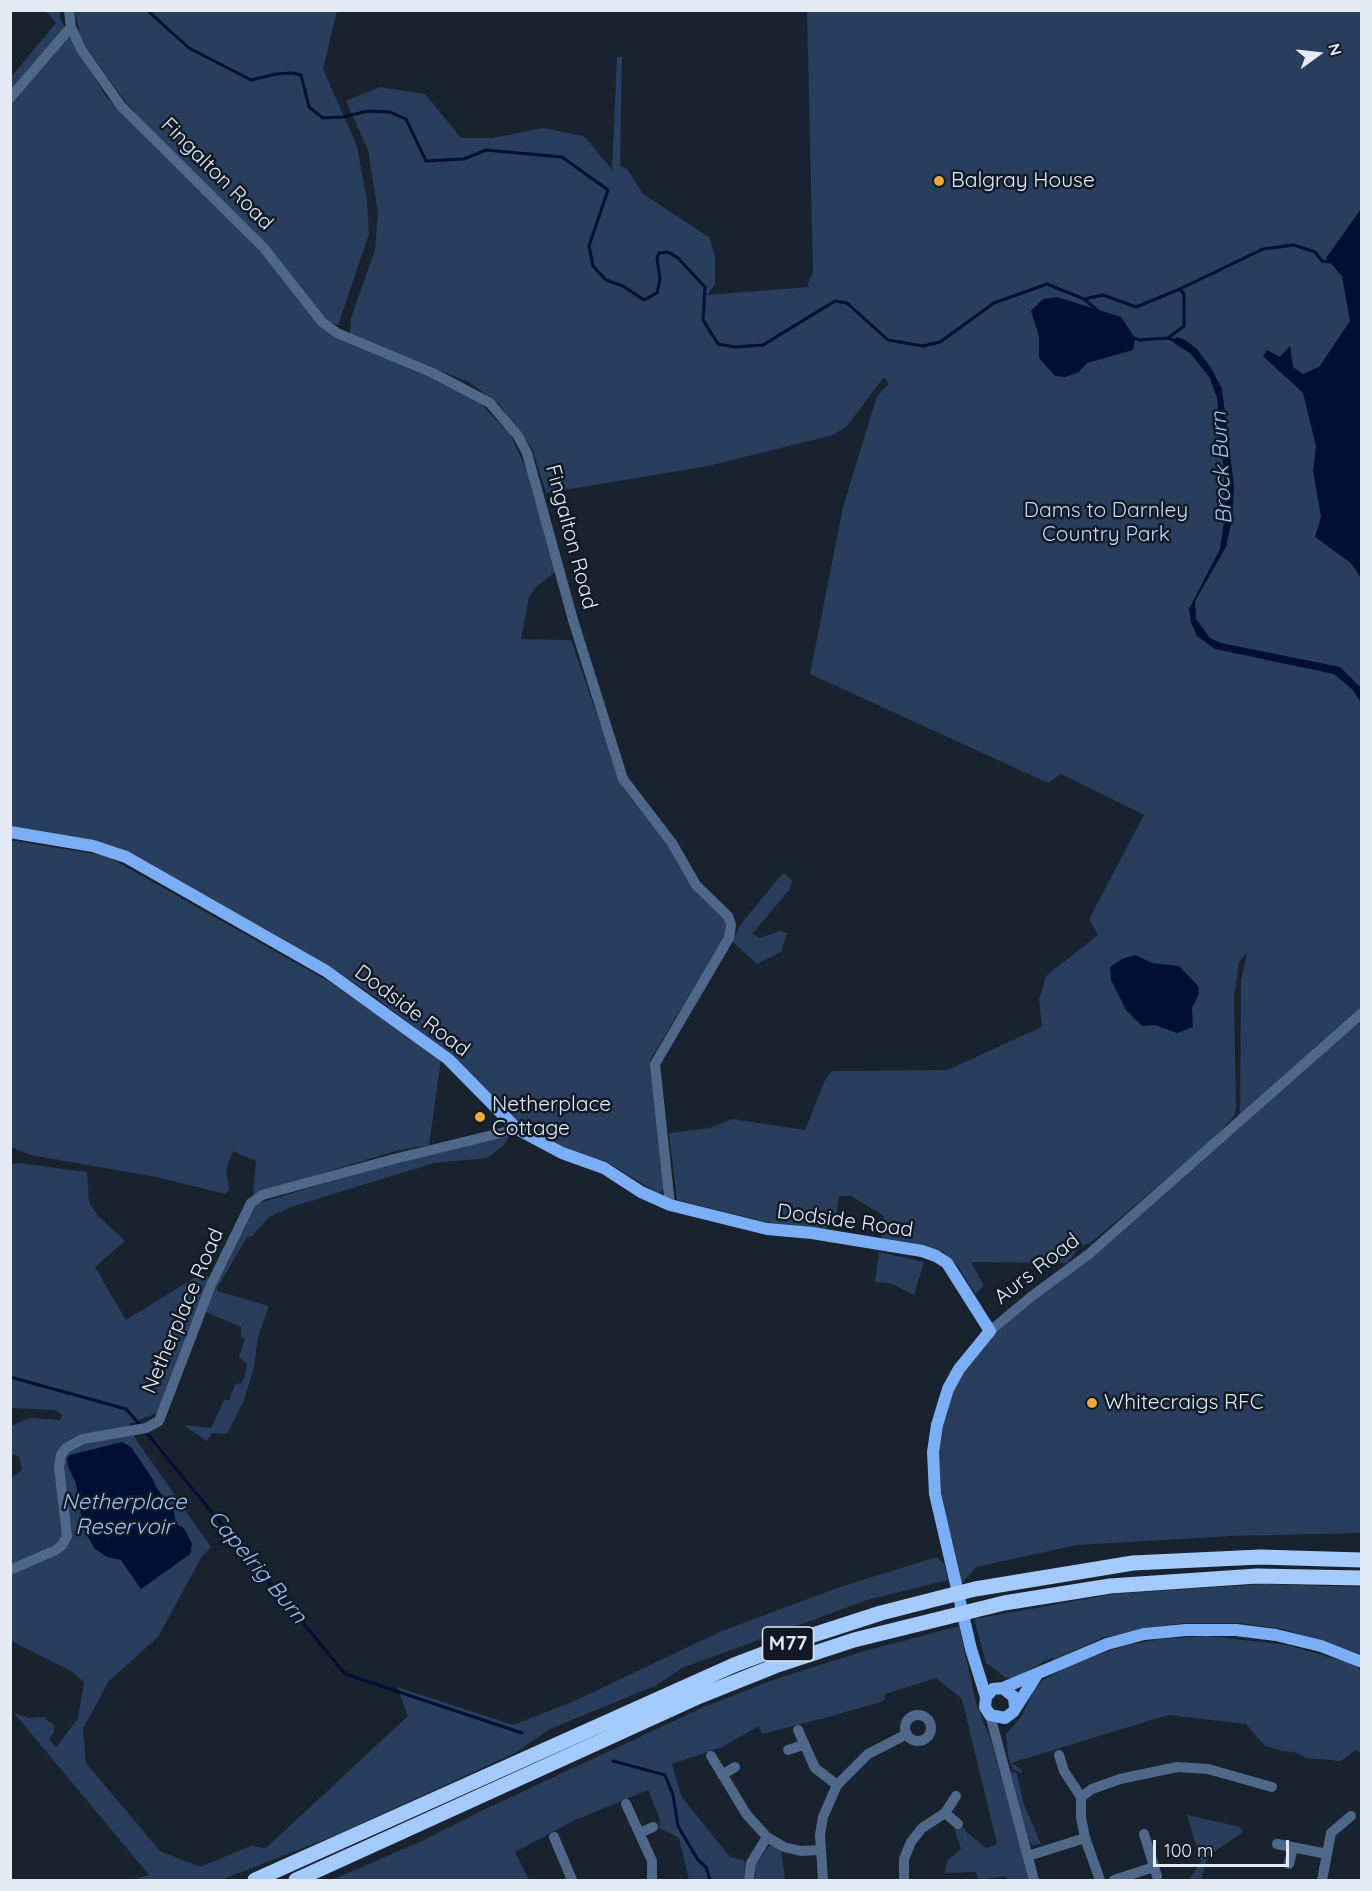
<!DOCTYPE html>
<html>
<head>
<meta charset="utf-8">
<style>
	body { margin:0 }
	#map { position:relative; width:1372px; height:1891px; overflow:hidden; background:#19222f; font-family:Quicksand,sans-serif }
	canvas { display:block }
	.frame { position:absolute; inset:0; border:12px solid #e3eaf3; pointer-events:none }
	.north { position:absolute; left:1288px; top:24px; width:60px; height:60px; -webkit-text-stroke:4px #101925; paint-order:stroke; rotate:75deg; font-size:16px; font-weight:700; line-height:24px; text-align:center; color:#e3eaf3 }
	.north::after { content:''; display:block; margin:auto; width:21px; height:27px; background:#e3eaf3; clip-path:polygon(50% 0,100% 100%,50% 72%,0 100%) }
	.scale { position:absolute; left:1153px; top:1840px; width:136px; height:27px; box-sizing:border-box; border:3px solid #e3eaf3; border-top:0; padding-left:8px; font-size:18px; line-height:21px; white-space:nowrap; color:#e3eaf3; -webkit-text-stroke:4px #101925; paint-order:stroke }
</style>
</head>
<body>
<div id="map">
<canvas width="1372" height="1891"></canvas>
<div class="frame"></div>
<div class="north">N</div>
<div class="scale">100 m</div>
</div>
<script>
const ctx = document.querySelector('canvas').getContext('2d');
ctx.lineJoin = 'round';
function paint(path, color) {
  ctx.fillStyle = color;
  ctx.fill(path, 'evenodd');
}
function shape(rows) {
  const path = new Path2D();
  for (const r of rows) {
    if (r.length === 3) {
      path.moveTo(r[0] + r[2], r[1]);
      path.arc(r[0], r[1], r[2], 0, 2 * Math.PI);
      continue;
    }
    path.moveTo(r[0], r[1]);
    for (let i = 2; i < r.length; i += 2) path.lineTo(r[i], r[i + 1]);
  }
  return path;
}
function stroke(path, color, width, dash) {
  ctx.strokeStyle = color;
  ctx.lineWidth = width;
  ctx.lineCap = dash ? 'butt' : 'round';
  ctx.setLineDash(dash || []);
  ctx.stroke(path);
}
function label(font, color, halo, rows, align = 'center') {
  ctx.font = font + ' Quicksand,sans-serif';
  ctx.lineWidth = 5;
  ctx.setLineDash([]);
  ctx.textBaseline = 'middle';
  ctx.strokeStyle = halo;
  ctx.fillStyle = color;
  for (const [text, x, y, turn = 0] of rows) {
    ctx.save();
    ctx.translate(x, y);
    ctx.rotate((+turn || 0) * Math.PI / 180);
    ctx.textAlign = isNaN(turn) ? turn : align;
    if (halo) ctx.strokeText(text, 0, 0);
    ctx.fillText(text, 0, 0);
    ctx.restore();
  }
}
paint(shape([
	[46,11,60,11,60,18,106,97,259,248,333,334,473,396,510,434,526,468,555,572,535,588,529,597,521,639,571,640,622,787,725,918,726,935,650,1060,666,1186,659,1194,607,1162,550,1145,515,1122,446,1051,364,989,309,956,118,848,83,839,11,827,11,77,56,23],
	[75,11,337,11,323,69,357,146,367,201,369,234,338,325,328,322,124,100,81,40],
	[807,11,1361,11,1361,1533,1232,1536,1077,1545,976,1567,957,1589,943,1526,937,1425,974,1348,1210,1148,1240,1113,1241,981,1247,953,1239,962,1234,998,1236,1107,1234,1116,1216,1136,1125,1214,1090,1243,1081,1246,1067,1263,971,1262,984,1286,975,1294,957,1265,943,1252,881,1238,884,1216,851,1196,839,1196,837,1211,827,1229,779,1225,677,1200,669,1133,710,1128,732,1119,805,1130,825,1080,832,1071,947,1070,1042,1027,1039,1000,1046,976,1098,935,1089,919,1144,815,1061,774,1048,783,810,674,843,507,877,396,889,384,884,377,847,426,833,435,708,466,546,493,532,448,499,404,469,382,350,334,351,318,375,250,378,213,368,150,346,101,380,87,425,94,461,138,493,138,543,128,584,136,612,170,617,57,622,57,620,166,627,169,643,194,709,237,715,256,715,284,707,295,809,287,808,283,813,273],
	[10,840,107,856,333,984,441,1060,429,1145,399,1150,253,1194,256,1161,233,1151,226,1169,229,1190,225,1194,156,1177,31,1155,11,1147],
	[783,873,792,880,790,889,752,934,760,938,780,931,787,933,781,952,757,964,732,941,741,924],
	[510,1135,504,1145,487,1158,434,1163,291,1207,269,1217,252,1236,247,1237,217,1288,217,1291,269,1306,258,1337,254,1367,244,1400,227,1434,212,1433,207,1441,183,1425,211,1428,224,1400,229,1400,235,1385,242,1382,245,1375,247,1364,239,1357,245,1339,241,1337,241,1327,206,1312,215,1289,255,1207,259,1203,400,1161],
	[18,1163,87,1172,89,1202,97,1215,125,1241,95,1267,126,1320,194,1278,211,1277,157,1413,129,1424,133,1435,211,1547,201,1558,158,1637,108,1682,83,1729,86,1763,160,1851,200,1867,251,1846,266,1848,408,1716,397,1687,513,1725,572,1702,722,1631,840,1587,937,1557,944,1564,948,1580,867,1600,682,1668,657,1685,550,1729,515,1753,336,1835,221,1880,131,1880,149,1875,14,1713,29,1718,43,1717,54,1725,54,1732,49,1739,56,1748,78,1718,84,1682,71,1671,11,1641,11,1478,22,1470,19,1456,11,1454,11,1426,30,1418,60,1420,62,1415,55,1410,11,1408,11,1164],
	[68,1466,152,1478,156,1487,174,1511,173,1519,192,1552,141,1589,121,1560,88,1536,83,1528,76,1483],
	[879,1252,924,1262,914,1295,890,1283,875,1282],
	[1264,1584,1361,1587,1361,1654,1283,1629,1239,1623,1186,1623,1150,1627,1102,1638,1055,1659,1051,1658,1012,1679,1005,1677,986,1663,974,1619,1113,1594],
	[959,1626,976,1703,990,1738,1030,1880,1007,1880,1006,1876,978,1880,976,1872,944,1873,948,1860,961,1849,954,1828,965,1828,966,1832,986,1848,997,1844,962,1699,936,1678,885,1694,884,1701,832,1716,762,1734,759,1726,722,1747,672,1764,681,1796,730,1857,745,1861,744,1880,689,1880,679,1838,659,1828,660,1819,648,1790,573,1821,515,1852,529,1880,332,1880,422,1841,483,1810,706,1706,773,1680,861,1652],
	[1207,1636,1287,1645,1354,1664,1361,1671,1361,1753,1356,1750,1341,1761,1306,1758,1294,1752,1281,1751,1264,1745,1246,1724,1168,1715,1011,1763,1021,1769,1022,1773,1014,1770,1008,1757,1006,1734,1021,1717,1034,1689,1043,1680,1074,1663,1127,1645,1161,1639],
	[1010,1771,1017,1774,1024,1805,1041,1844,1033,1845,1029,1842],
	[1187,1815,1240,1827,1243,1832,1208,1856,1201,1880,1189,1880,1201,1861],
	[770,1845,781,1849,785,1880,755,1880,756,1864]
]), '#293e5c');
paint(shape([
	[1361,209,1362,578,1361,578,1351,563,1315,537,1321,517,1313,470,1316,446,1303,393,1263,356,1267,350,1280,357,1290,346,1293,367,1303,374,1319,367,1350,321,1342,276,1326,258],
	[1057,297,1121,317,1135,338,1133,350,1087,363,1079,372,1065,377,1055,376,1039,358,1039,336,1031,311,1043,299],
	[1176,337,1185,340,1197,349,1211,368,1222,389,1234,486,1232,520,1226,547,1195,601,1196,619,1210,638,1221,643,1340,667,1361,688,1361,703,1353,690,1334,674,1215,649,1197,636,1191,622,1189,609,1220,549,1225,515,1224,474,1217,398,1210,378,1190,353,1174,343],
	[1135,955,1152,963,1179,966,1198,986,1199,994,1192,1008,1193,1027,1177,1033,1155,1025,1142,1026,1126,1010,1111,980,1110,967,1122,959],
	[122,1442,131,1447,152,1478,156,1487,174,1511,176,1524,184,1528,192,1544,190,1554,141,1589,121,1560,107,1557,94,1548,83,1528,76,1483,68,1466,67,1458,70,1455]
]), '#000f33');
stroke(shape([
	[147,10,189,48,251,80,276,74,292,73,301,75,309,107,323,118,343,117,368,111,390,112,406,119,426,161,464,159,486,150,562,157,608,190,589,246,593,266,606,280,623,286,644,300,657,293,660,279,657,258,659,253,668,252,678,258,705,287,703,320,718,344,735,347,763,345,835,301,847,303,888,340,923,346,940,342,994,303,1047,284,1084,299,1103,295,1136,307,1180,289,1184,294,1184,326,1168,338,1176,341],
	[1180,289,1263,249,1294,245,1315,252,1322,261,1329,262],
	[1084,299,1098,311],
	[1135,338,1139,340,1168,338],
	[10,1377,126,1409,141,1426],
	[145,1431,345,1674,522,1733],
	[613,1761,665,1775,673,1795,678,1826,698,1860,706,1867,710,1880]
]), '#000f33', 3);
stroke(shape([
	[71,27,81,49,121,106,264,248,322,322,337,333,433,373,490,403,518,436,527,453,573,620,623,779,672,843,696,885,728,916,731,925,729,938,655,1064,670,1205],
	[10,98,71,27,69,10],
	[990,1331,1032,1296,1089,1254,1362,1013],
	[10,1570,56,1550,62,1545,67,1536,59,1467,61,1455,66,1448,83,1439,146,1428,159,1421,211,1285,251,1203,262,1195,394,1159,517,1129],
	[990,1715,1034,1880],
	[918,1728,13],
	[798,1730,815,1768,837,1785],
	[788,1750,803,1745],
	[1059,1755,1064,1771,1081,1797],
	[711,1756,747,1815,767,1837,784,1847,801,1851,820,1850],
	[722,1775,735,1767],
	[626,1804,652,1861,652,1880],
	[945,1813,958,1824],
	[640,1833,653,1827],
	[1144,1834,1157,1876],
	[554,1837,572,1880],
	[1085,1838,1100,1880],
	[1277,1844,1327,1854],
	[1028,1856,1085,1838,1081,1817,1081,1797,1092,1789,1120,1779,1177,1767,1208,1769,1272,1787],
	[1289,1864,1293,1847],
	[749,1880,751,1863,767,1837],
	[823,1880,820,1835,823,1817,837,1785,868,1754,907,1734],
	[904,1880,904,1859,911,1842,922,1828,945,1813,956,1796],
	[1114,1880,1154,1867],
	[1322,1880,1331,1833,1351,1816]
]), '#4f688a', 10);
stroke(shape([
	[10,832,93,846,126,857,326,971,448,1059,517,1129,562,1153,604,1168,641,1192,670,1205,767,1229,812,1233,922,1251,936,1256,947,1263,990,1331,959,1369,948,1389,937,1425,933,1452,935,1494,971,1649,986,1697],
	[1003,1688,1107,1644,1144,1634,1186,1630,1236,1630,1276,1635,1321,1646,1362,1662],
	[1015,1707,1014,1697,1003,1688,993,1689,986,1697,985,1707,990,1715,1005,1718,1013,1712,1036,1676]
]), '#7baef4', 12);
stroke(shape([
	[255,1880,734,1665,813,1635,881,1613,975,1589,1133,1563,1260,1557,1362,1560],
	[296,1880,700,1696,775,1666,854,1640,1004,1603,1110,1586,1257,1576,1362,1578]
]), '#a5cafc', 15);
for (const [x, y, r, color] of [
	[939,181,6,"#ebaa39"],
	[480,1117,6,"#ebaa39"],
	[1092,1403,6,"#ebaa39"]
]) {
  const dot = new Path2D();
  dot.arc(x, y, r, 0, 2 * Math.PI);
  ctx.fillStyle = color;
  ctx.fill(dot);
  stroke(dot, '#101925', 2);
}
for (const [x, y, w] of [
	[788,1644,51]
]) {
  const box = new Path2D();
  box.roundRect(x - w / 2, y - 17, w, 34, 4.5);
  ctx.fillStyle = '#101925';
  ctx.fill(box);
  stroke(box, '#e3eaf3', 1.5);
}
label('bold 20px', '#e3eaf3', null, [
	["M77",788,1644]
]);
label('21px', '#e3eaf3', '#101925', [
	["Fingalton Road",217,174,45],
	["Fingalton Road",571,537,75],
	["Dodside Road",412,1011,37],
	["Dodside Road",845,1221,8],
	["Aurs Road",1037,1269,-38],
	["Netherplace Road",183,1311,-67]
]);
label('21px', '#e3eaf3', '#101925', [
	["Balgray House",951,181],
	["Netherplace",492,1105],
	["Cottage",492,1129],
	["Whitecraigs RFC",1104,1403]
], 'left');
label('21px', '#c7dbf5', '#101925', [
	["Dams to Darnley",1106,511],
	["Country Park",1106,535]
]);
label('italic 22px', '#9bc1f5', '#101925', [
	["Brock Burn",1222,468,-93],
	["Netherplace",124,1502],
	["Reservoir",124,1527],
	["Capelrig Burn",257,1567,50]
]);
</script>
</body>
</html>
